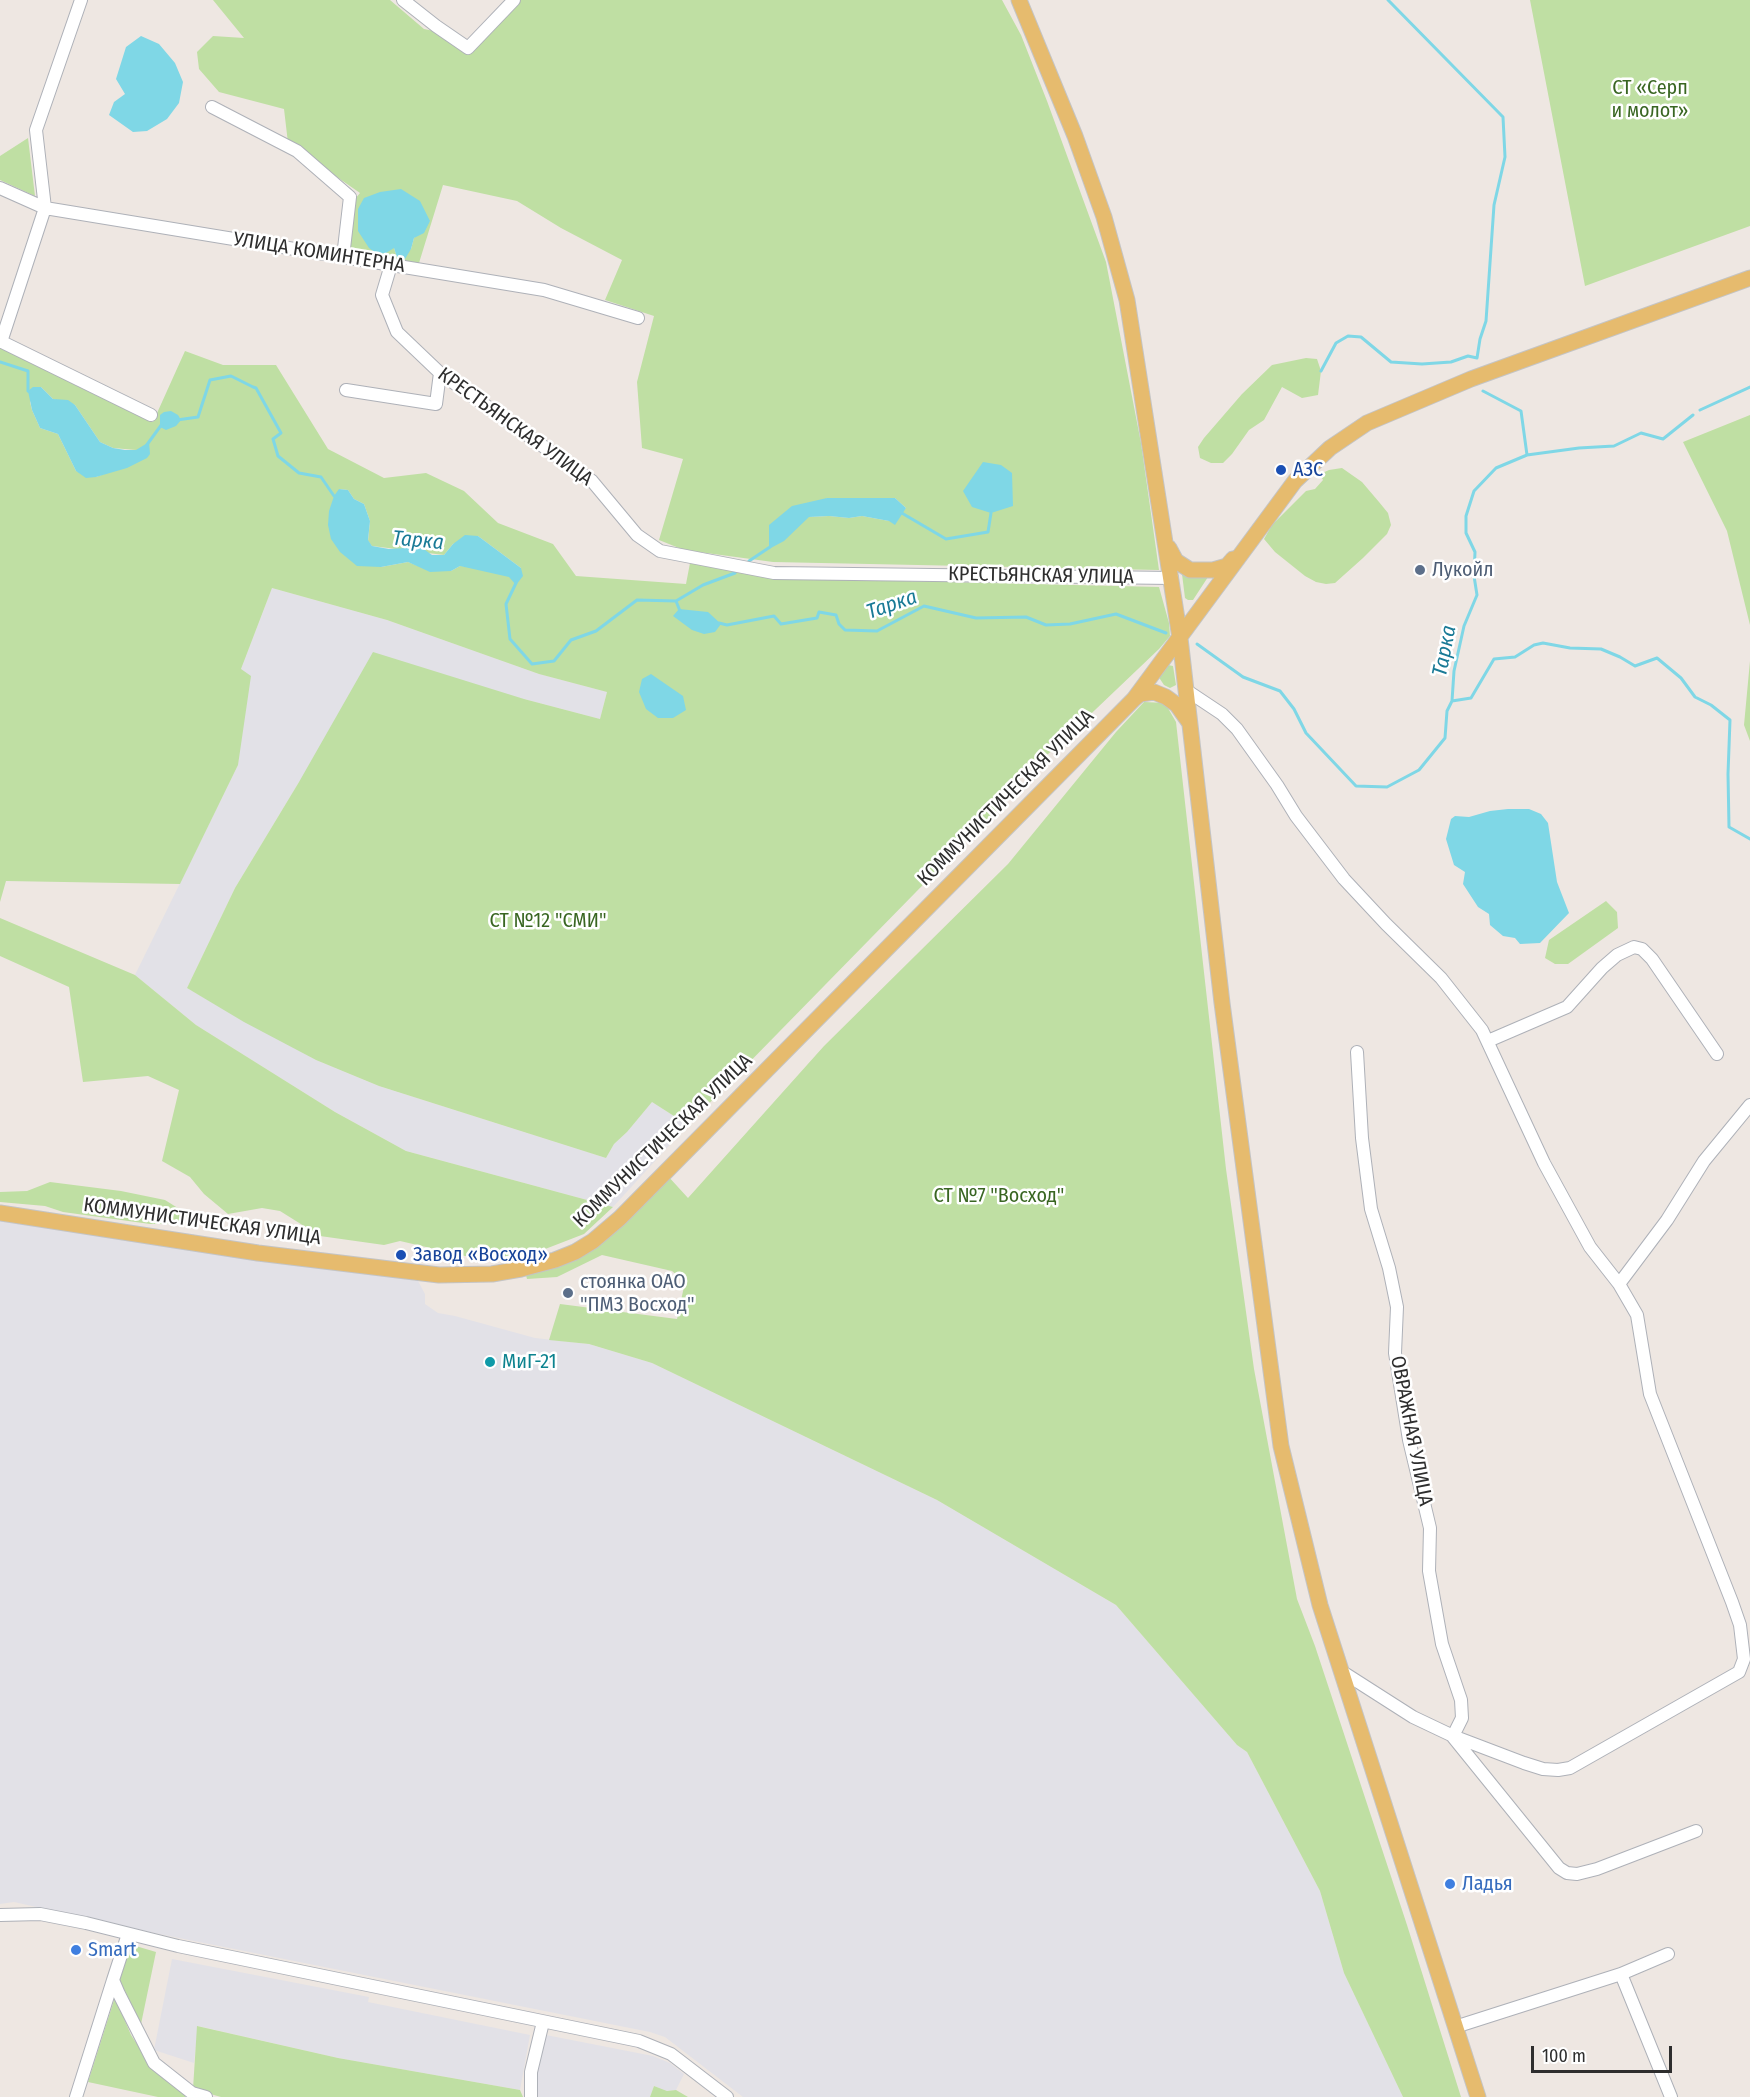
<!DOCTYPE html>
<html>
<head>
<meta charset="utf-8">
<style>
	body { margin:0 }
	#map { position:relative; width:1750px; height:2097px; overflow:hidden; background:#eee7e2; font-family:"Fira Sans Condensed",sans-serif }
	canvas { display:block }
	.scale { position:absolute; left:1531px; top:2046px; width:141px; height:27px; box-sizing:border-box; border:3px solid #2e2e2e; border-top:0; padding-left:8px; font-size:18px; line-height:21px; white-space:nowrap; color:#2e2e2e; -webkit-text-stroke:4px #fff; paint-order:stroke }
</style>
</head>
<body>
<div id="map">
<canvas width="1750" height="2097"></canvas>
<div class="scale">100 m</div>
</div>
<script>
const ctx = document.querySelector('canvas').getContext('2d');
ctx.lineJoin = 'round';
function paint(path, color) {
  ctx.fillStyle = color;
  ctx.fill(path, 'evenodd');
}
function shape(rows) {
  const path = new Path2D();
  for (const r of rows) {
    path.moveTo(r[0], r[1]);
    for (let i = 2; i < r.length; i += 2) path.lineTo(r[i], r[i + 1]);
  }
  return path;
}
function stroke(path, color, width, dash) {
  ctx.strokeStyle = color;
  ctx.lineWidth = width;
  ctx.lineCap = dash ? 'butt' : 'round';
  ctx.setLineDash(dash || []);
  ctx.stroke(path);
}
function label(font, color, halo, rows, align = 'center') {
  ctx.font = font + ' "Fira Sans Condensed",sans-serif';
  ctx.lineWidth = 5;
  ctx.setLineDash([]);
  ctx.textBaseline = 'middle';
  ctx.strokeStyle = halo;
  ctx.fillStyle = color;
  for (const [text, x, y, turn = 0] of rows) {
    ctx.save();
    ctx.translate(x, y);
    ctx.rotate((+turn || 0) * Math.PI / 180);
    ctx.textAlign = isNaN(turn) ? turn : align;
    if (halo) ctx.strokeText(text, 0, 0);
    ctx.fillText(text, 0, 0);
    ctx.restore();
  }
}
paint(shape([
	[272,588,387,620,539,674,607,692,600,719,524,699,299,782,235,888,187,988,316,1060,379,1086,606,1158,614,1144,627,1132,652,1102,688,1125,613,1207,406,1151,335,1112,196,1025,135,975,238,765,241,669],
	[0,1219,418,1281,425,1294,425,1304,438,1313,455,1316,535,1338,589,1344,652,1363,937,1500,1116,1605,1237,1745,1247,1752,1320,1891,1344,1973,1403,2097,743,2097,665,2037,650,2032,129,1928,14,1902,0,1904],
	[172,1959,369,1997,368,2002,530,2035,520,2090,338,2058,198,2026,194,2063,154,2050],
	[546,2035,653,2056,670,2063,684,2074,676,2090,667,2091,654,2086,650,2097,536,2097,537,2072]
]), '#e2e1e7');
paint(shape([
	[213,0,390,0,424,29,434,31,468,52,518,0,1002,0,1021,35,1047,101,1106,262,1141,443,1159,570,773,562,684,550,659,540,683,459,642,448,637,382,654,316,605,300,622,260,561,228,517,201,443,185,419,263,349,253,355,199,360,193,288,143,284,109,219,92,199,69,197,52,213,36,244,38],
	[430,221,414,238,411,249,397,257,394,248],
	[827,498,895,498,906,508,889,521,862,516,849,518,829,516,809,517],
	[1530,0,1750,0,1750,226,1585,286],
	[28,138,35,196,0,180,0,156],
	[0,348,153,422,185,351,223,365,276,365,328,449,384,478,426,473,464,491,498,523,553,544,576,576,686,584,690,563,776,578,1159,587,1169,623,1170,636,1159,649,1053,750,998,794,1006,800,688,1125,652,1102,627,1132,614,1144,606,1158,379,1086,316,1060,244,1022,187,988,235,888,299,782,373,652,524,699,600,719,607,692,539,674,387,620,272,588,241,669,251,676,238,765,180,884,6,881,0,902],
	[41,387,53,399,75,405,100,442,113,448,136,450,104,474,96,477,76,471,58,434,40,428,32,410,30,402],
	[339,489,348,490,354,499,364,504,370,521,368,541,372,546,444,555,453,544,478,536,521,568,460,566,451,571,418,566,408,562,381,567],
	[1306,358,1317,359,1321,371,1318,395,1302,398,1282,387,1264,420,1249,430,1232,454,1223,463,1211,463,1200,458,1198,447,1204,438,1242,394,1272,365],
	[1750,415,1750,625,1727,531,1683,442],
	[1342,468,1362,482,1379,502,1388,513,1391,525,1387,534,1363,558,1335,583,1326,584,1316,582,1305,576,1275,552,1264,539,1272,525,1306,491,1315,489,1323,480,1320,474,1329,470],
	[1182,574,1208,577,1193,600,1188,600,1185,598],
	[1750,661,1750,741,1744,725],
	[1168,665,1173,666,1176,685,1170,688,1164,685,1158,676],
	[1144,702,1165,703,1176,722,1226,1169,1254,1369,1297,1599,1315,1646,1407,1925,1461,2097,1403,2097,1344,1973,1320,1891,1247,1752,1237,1745,1116,1605,937,1500,652,1363,589,1344,549,1340,560,1304,677,1319,685,1282,672,1271,602,1255,557,1277,527,1279,526,1275,573,1257,667,1175,688,1198,824,1046,1008,864,1116,732],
	[1606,901,1617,912,1618,928,1568,964,1555,964,1545,958,1549,940],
	[0,918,135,975,196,1025,335,1112,406,1151,613,1207,584,1234,540,1251,485,1259,465,1256,400,1241,384,1245,320,1236,280,1211,262,1208,228,1214,204,1194,190,1177,162,1161,179,1090,148,1076,83,1082,69,987,0,956],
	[50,1182,121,1191,165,1200,189,1215,174,1224,150,1224,63,1212,45,1206,0,1202,0,1192,27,1191],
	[129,1944,156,1952,141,2024,118,1979],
	[115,1997,131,2035,152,2067,185,2094,185,2097,158,2097,88,2082],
	[197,2026,338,2058,520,2090,523,2097,221,2097,193,2089],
	[654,2086,667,2091,676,2090,688,2097,650,2097]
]), '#bfdfa3');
paint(shape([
	[141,36,159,44,175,63,183,82,179,103,167,119,147,131,133,132,109,115,114,102,125,94,116,79,126,47],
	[401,189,420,201,430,221,424,233,414,238,411,249,405,259,397,257,394,248,386,253,377,254,369,248,358,231,358,209,364,198,380,192],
	[33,387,41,387,53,399,68,400,75,405,100,442,113,448,125,450,136,450,149,442,150,454,147,458,127,468,96,477,86,478,76,471,58,434,40,428,32,410,28,391],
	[171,411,178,415,181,420,176,426,166,430,160,427,160,415,164,412],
	[983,462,1001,465,1012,473,1013,506,991,513,972,507,963,491],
	[339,489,348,490,354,499,364,504,370,521,368,540,372,546,389,549,421,547,432,555,444,555,453,544,465,535,478,536,521,568,523,576,516,585,509,577,460,566,451,571,430,572,408,562,381,567,357,566,340,552,331,539,328,525,329,511,334,496],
	[827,498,895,498,906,508,895,525,889,521,862,516,849,518,829,516,809,517,784,541,769,549,769,525,792,506],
	[679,609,708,612,721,624,715,632,704,634,692,630,673,616],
	[651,674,683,696,686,710,673,718,658,718,646,709,639,692,642,679],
	[1508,809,1529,809,1541,814,1548,823,1557,882,1569,913,1540,943,1520,944,1515,938,1503,936,1490,925,1489,914,1478,907,1463,884,1465,872,1454,865,1446,839,1451,819,1455,816,1469,817,1490,811]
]), '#7fd7e6');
stroke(shape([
	[0,362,28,371,28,391,31,392],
	[1321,371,1336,343,1348,336,1361,337,1391,362,1422,364,1451,362,1468,356,1477,358,1480,339,1486,321,1494,205,1505,157,1503,117,1388,0],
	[1483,391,1521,411,1527,455],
	[1700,410,1750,387],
	[177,420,198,417,210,380,231,376,253,387,256,388,281,433,273,439,278,456,299,473,321,477,334,496,337,497],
	[146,446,162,424],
	[900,512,946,539,988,532,991,513],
	[749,561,770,547],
	[516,583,506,604,510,639,532,664,554,661,571,640,596,631,637,600,676,601,680,611],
	[676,601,703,585,735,573],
	[719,623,727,625,774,616,781,624,817,618,819,612,836,615,839,624,845,630,877,631,924,606,976,618,1026,617,1046,625,1070,624,1116,614,1166,633],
	[1197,644,1243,677,1280,691,1294,709,1306,733,1356,786,1387,787,1419,770,1445,738,1447,711,1452,701,1454,671,1464,626,1477,595,1474,576,1475,552,1466,533,1466,516,1474,491,1496,468,1527,455,1579,448,1614,446,1641,433,1663,439,1693,415],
	[1452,701,1471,698,1494,659,1515,657,1534,645,1543,643,1570,648,1601,649,1620,657,1635,666,1657,658,1681,678,1695,697,1711,705,1730,720,1728,774,1729,827,1750,839]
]), '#7fd7e6', 3);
const minor = shape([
	[403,0,436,26,468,48,514,0],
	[212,107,297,151,350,197,343,257],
	[0,188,45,208,544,290,638,318],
	[391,265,382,295,397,332,440,373,592,481,637,535,660,551,774,573,1172,578],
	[0,341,151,415],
	[1,342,45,208,36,130,81,0],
	[346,390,436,404,440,373],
	[1186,690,1222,714,1237,729,1277,785,1296,816,1344,879,1386,924,1441,978,1482,1030,1544,1163,1590,1247,1619,1284,1637,1315,1650,1394,1732,1602,1740,1625,1744,1659,1739,1672,1570,1768,1558,1770,1543,1769,1524,1763,1453,1736,1413,1717,1341,1671],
	[1488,1041,1567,1007,1602,968,1617,955,1634,947,1642,949,1652,959,1717,1054],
	[1357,1052,1362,1138,1371,1209,1389,1268,1397,1307,1395,1353,1409,1440,1430,1528,1429,1571,1442,1644,1461,1700,1462,1718,1453,1736],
	[1619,1284,1667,1220,1704,1161,1750,1105],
	[1453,1737,1559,1868,1567,1873,1577,1874,1597,1869,1696,1831],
	[0,1915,40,1914,86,1923,178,1946,639,2041,671,2054,727,2097],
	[128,1934,113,1980,119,1994,154,2063,192,2093,206,2097],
	[1621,1974,1671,2097],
	[1455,2027,1621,1974,1668,1954],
	[76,2097,113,1980],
	[531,2097,531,2072,543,2022]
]);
const major = shape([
	[1019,0,1075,136,1104,217,1127,300,1180,638,1222,1003,1281,1446,1320,1605,1478,2097],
	[1169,548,1176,561,1190,570,1213,570,1227,566,1233,559],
	[1134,699,1140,694,1154,692,1166,697,1177,705,1189,722],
	[0,1213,258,1253,439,1275,492,1274,521,1269,555,1260,575,1252,593,1241,620,1218,1134,699,1295,481,1330,448,1367,423,1471,379,1750,278]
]);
stroke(minor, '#aeb1b8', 14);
stroke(major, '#c4c4c4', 17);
stroke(minor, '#fff', 12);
stroke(major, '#e6bb6e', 15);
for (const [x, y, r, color] of [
	[1281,470,6,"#1a4fb4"],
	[1420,570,6,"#5c6f8a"],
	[401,1255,6,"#1a4fb4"],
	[568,1293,6,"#5c6f8a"],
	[490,1362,6,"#0f9aa8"],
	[1450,1884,6,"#3f7fe0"],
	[76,1950,6,"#3f7fe0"]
]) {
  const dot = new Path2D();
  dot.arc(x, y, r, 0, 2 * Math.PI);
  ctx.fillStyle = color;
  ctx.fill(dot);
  stroke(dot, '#fff', 2);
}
label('20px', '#396622', '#fff', [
	["СТ «Серп",1650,88],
	["и молот»",1650,111],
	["СТ №12 \"СМИ\"",548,921],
	["СТ №7 \"Восход\"",999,1196]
]);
label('20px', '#2e2e2e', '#fff', [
	["УЛИЦА КОМИНТЕРНА",319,253,9],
	["КРЕСТЬЯНСКАЯ УЛИЦА",515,427,36],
	["КРЕСТЬЯНСКАЯ УЛИЦА",1041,576,1],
	["КОММУНИСТИЧЕСКАЯ УЛИЦА",1006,798,-45],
	["КОММУНИСТИЧЕСКАЯ УЛИЦА",663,1141,-44],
	["КОММУНИСТИЧЕСКАЯ УЛИЦА",202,1222,8],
	["ОВРАЖНАЯ УЛИЦА",1411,1431,79]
]);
label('20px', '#164399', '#fff', [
	["АЗС",1293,470],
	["Завод «Восход»",413,1255]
], 'left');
label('20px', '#4e5e75', '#fff', [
	["Лукойл",1432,570],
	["стоянка ОАО",580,1282],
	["\"ПМЗ Восход\"",580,1305]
], 'left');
label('20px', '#0d838f', '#fff', [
	["МиГ-21",502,1362]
], 'left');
label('20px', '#366cbe', '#fff', [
	["Ладья",1462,1884],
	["Smart",88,1950]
], 'left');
label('italic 21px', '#197a96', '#fff', [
	["Тарка",418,541,5],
	["Тарка",892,605,-19],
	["Тарка",1445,651,-79]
]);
</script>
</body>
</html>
